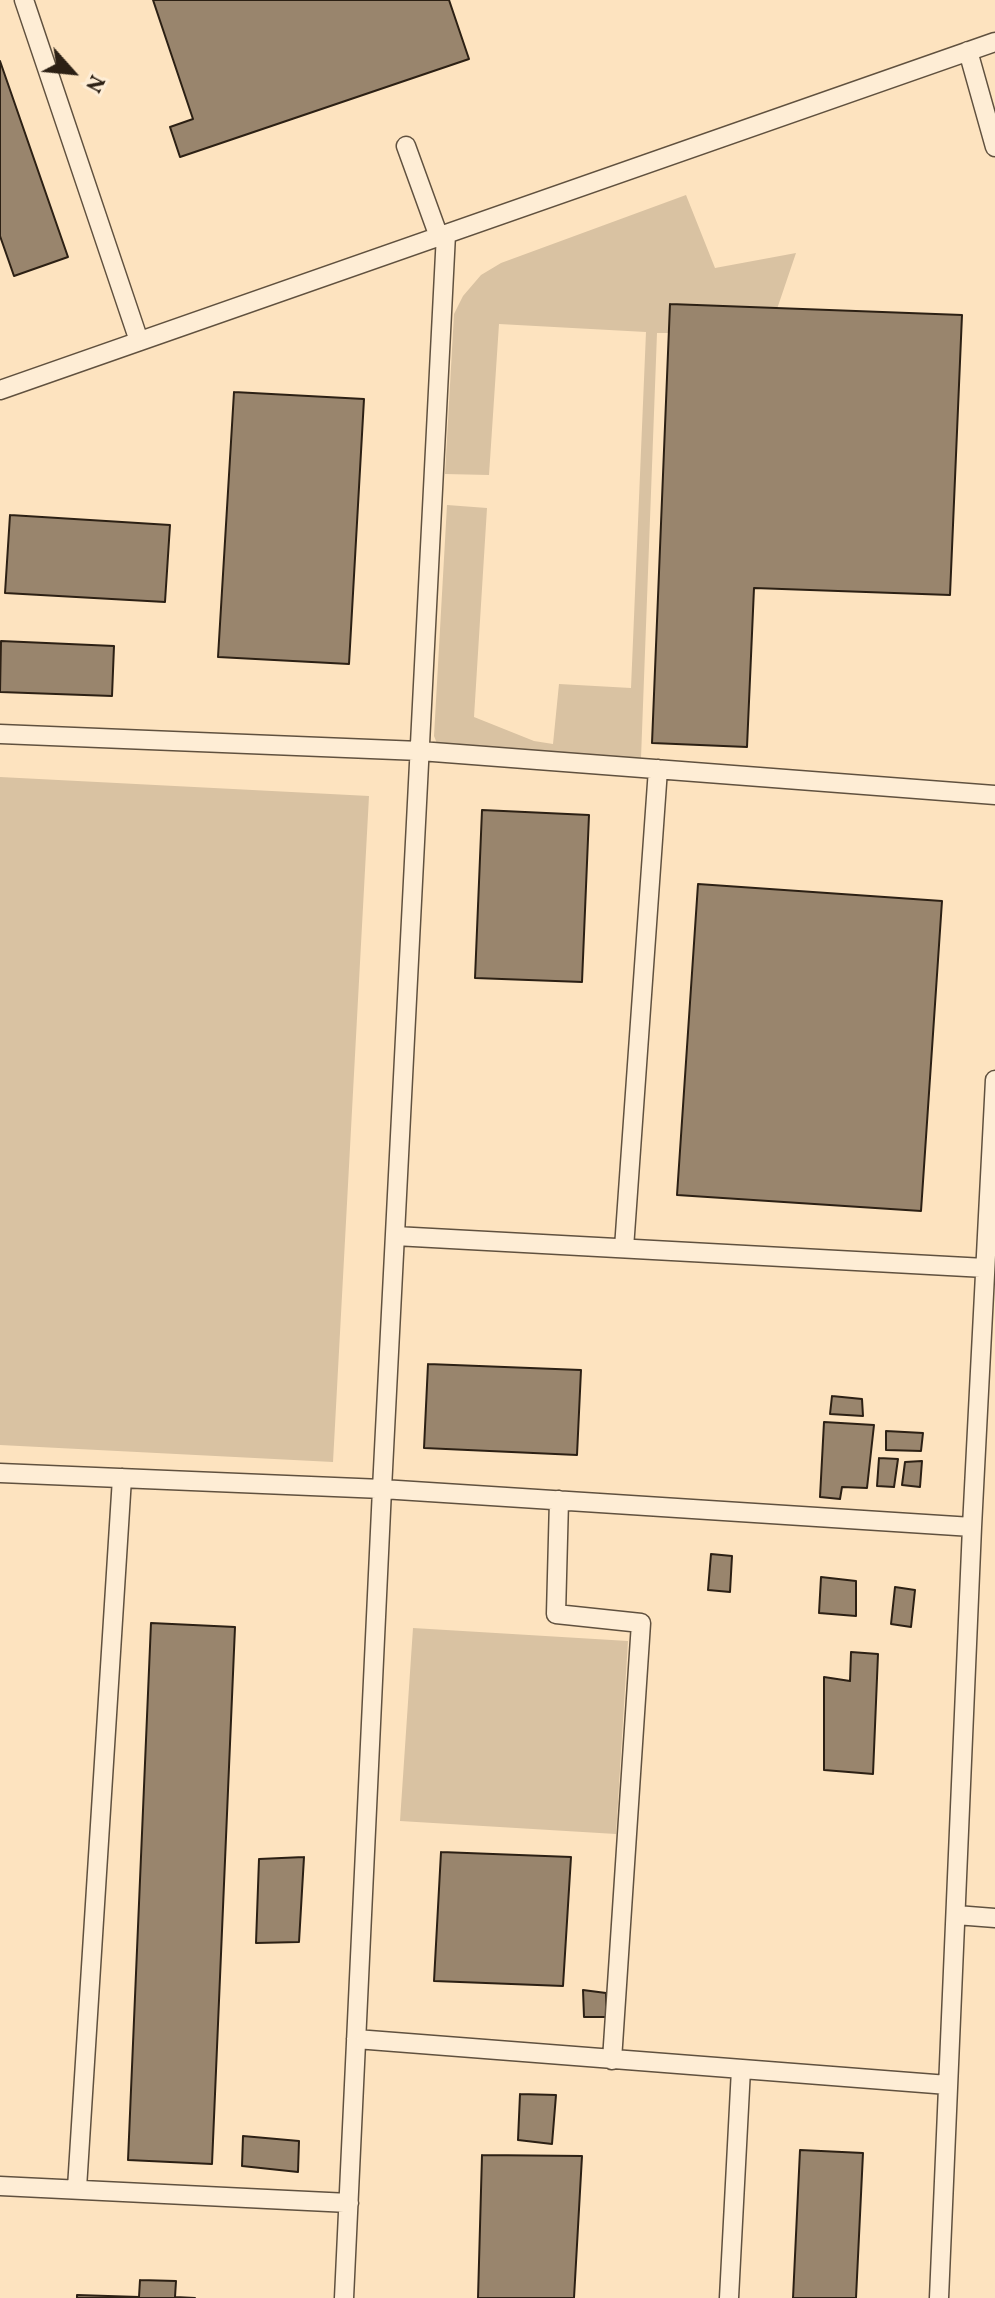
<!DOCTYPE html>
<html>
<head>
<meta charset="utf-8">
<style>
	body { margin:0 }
	#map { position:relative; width:995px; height:2298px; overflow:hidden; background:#fde3bf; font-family:Vollkorn,serif }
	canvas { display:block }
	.north { position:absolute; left:32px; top:32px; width:80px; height:80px; -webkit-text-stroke:6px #feedd5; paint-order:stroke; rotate:117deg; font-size:22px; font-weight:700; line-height:32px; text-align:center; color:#2c2014 }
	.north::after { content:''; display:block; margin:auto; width:28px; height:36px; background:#2c2014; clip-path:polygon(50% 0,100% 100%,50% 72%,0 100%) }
</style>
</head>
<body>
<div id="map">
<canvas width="995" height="2298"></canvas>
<div class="north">N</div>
</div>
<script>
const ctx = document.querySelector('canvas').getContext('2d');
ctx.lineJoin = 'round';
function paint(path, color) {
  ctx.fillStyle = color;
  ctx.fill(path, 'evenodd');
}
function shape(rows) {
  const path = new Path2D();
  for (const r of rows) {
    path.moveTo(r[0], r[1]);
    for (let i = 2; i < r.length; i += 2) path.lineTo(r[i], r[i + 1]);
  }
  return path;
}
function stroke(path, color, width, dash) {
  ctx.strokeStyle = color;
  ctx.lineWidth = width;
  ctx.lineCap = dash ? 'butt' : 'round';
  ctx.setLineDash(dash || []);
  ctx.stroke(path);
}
paint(shape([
	[686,195,715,268,796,253,777,309,669,333,657,333,641,758,438,746,434,736,447,505,487,508,474,717,534,741,553,744,559,684,631,688,646,332,499,324,489,475,445,474,454,314,463,296,481,275,501,263],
	[0,777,369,796,333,1462,0,1445],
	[413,1628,628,1641,616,1834,400,1821]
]), '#d9c2a2');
const building = shape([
	[153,0,449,0,469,59,180,157,170,127,193,119,153,0],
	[0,61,68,257,14,276,0,236,0,61],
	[670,304,962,315,950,595,754,588,747,747,652,743,670,304],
	[234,392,364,399,349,664,218,657,234,392],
	[10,515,170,525,165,602,5,593,10,515],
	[1,641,114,646,112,696,0,692,1,641],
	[482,810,589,815,582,982,475,978,482,810],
	[698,884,942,901,921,1211,677,1195,698,884],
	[428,1364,581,1370,577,1455,424,1448,428,1364],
	[832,1396,862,1399,863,1416,830,1414,832,1396],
	[824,1422,874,1425,867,1488,842,1487,840,1499,820,1497,824,1422],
	[886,1431,923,1433,921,1451,886,1450,886,1431],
	[879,1458,898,1459,894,1487,877,1486,879,1458],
	[922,1461,920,1487,902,1485,905,1462,922,1461],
	[711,1554,732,1556,730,1592,708,1590,711,1554],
	[821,1577,856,1581,856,1616,819,1613,821,1577],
	[895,1587,915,1590,911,1627,891,1624,895,1587],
	[151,1623,235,1627,212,2164,128,2160,151,1623],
	[851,1652,878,1654,873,1774,824,1770,824,1677,850,1681,851,1652],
	[441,1852,571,1857,563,1986,434,1981,441,1852],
	[304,1857,299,1942,256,1943,259,1859,304,1857],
	[583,1990,606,1993,606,2017,584,2017,583,1990],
	[520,2094,556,2095,552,2144,518,2140,520,2094],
	[243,2136,299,2141,298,2172,242,2166,243,2136],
	[800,2150,863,2153,856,2298,793,2298,800,2150],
	[482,2155,582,2156,574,2298,478,2298,482,2155],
	[140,2280,176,2281,175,2297,195,2298,77,2298,77,2295,139,2297,140,2280]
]);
paint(building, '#99856d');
stroke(building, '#2c2014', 2);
const service = shape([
	[24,0,139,341],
	[968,51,995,147],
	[406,146,439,237],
	[0,390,995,42],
	[0,734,420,751,995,795],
	[395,1236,985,1268],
	[624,1248,658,769],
	[0,1473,382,1489,972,1527],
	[559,1500,556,1614,641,1623,612,2060],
	[956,1915,995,1918],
	[356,2039,948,2085],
	[0,2186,349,2203],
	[77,2188,122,1478],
	[344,2298,382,1489,446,234],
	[729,2298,741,2069],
	[939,2298,972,1527,995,1080]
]);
stroke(service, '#60513f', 21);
stroke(service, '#feedd5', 18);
</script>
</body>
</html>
